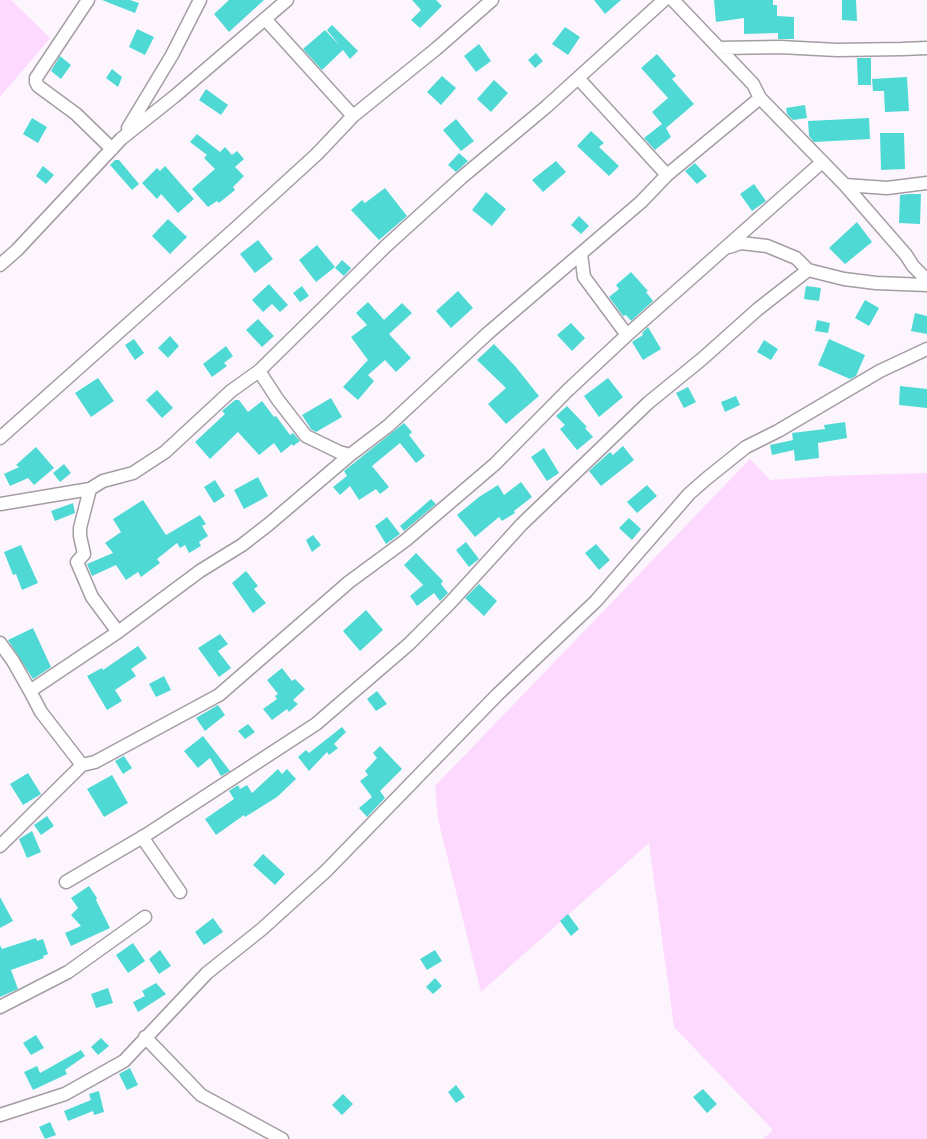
<!DOCTYPE html>
<html>
<head>
<meta charset="utf-8">
<style>
	body { margin:0 }
	canvas { display:block; background:#fcf5fd }
</style>
</head>
<body>
<canvas width="927" height="1139"></canvas>
<script>
const ctx = document.querySelector('canvas').getContext('2d');
ctx.lineJoin = 'round';
function paint(path, color) {
  ctx.fillStyle = color;
  ctx.fill(path, 'evenodd');
}
function shape(rows) {
  const path = new Path2D();
  for (const r of rows) {
    path.moveTo(r[0], r[1]);
    for (let i = 2; i < r.length; i += 2) path.lineTo(r[i], r[i + 1]);
  }
  return path;
}
function stroke(path, color, width, dash) {
  ctx.strokeStyle = color;
  ctx.lineWidth = width;
  ctx.lineCap = dash ? 'butt' : 'round';
  ctx.setLineDash(dash || []);
  ctx.stroke(path);
}
paint(shape([
	[0,0,11,0,50,38,0,97],
	[750,459,770,480,828,476,927,473,927,1139,763,1139,773,1130,674,1027,649,843,481,992,438,819,435,786]
]), '#fdd8ff');
paint(shape([
	[102,0,130,0,139,3,135,13],
	[229,0,264,0,229,32,214,14],
	[412,0,436,0,442,6,420,28,411,20,421,10],
	[594,0,621,0,605,14],
	[714,0,773,0,773,5,777,5,777,16,794,17,794,39,778,39,778,33,744,34,744,18,716,22],
	[842,0,856,0,857,21,842,20],
	[332,25,358,51,350,59,343,50,322,70,303,49,325,30,340,46,327,30],
	[565,27,580,37,568,55,552,44],
	[137,29,154,37,145,55,129,47],
	[479,44,491,61,476,72,464,56],
	[536,53,543,61,535,68,528,60],
	[657,54,676,76,672,79,694,104,666,128,671,137,655,150,644,138,662,124,652,112,668,98,641,68],
	[60,56,71,65,61,79,51,71],
	[857,58,871,58,871,85,858,85],
	[112,69,122,77,118,87,106,78],
	[442,76,456,88,441,105,427,92],
	[907,77,909,111,885,112,884,91,873,91,872,79],
	[494,80,508,93,491,112,477,99],
	[206,89,228,105,221,115,199,100],
	[805,105,807,118,793,120,787,114,786,108],
	[32,118,47,127,38,143,23,134],
	[869,118,870,139,814,142,809,136,808,121],
	[456,119,474,141,461,151,443,130],
	[591,131,604,143,599,147,619,166,609,176,577,146],
	[880,133,904,133,905,169,881,170],
	[197,134,220,152,225,147,232,155,237,151,244,159,235,167,244,176,233,187,235,190,219,203,217,201,208,207,192,189,215,169,204,158,207,155,190,142],
	[459,153,468,161,456,172,448,165],
	[115,160,119,160,139,184,132,190,110,165],
	[556,161,566,172,543,192,532,180],
	[695,163,707,176,697,184,685,171],
	[43,166,54,175,46,184,36,176],
	[165,166,194,199,178,213,161,194,157,199,142,183,157,168,160,171],
	[754,184,766,201,752,211,740,194],
	[385,188,407,216,379,240,351,210,362,200,365,203],
	[486,192,506,209,492,226,472,210],
	[909,194,921,194,920,224,899,223,900,195],
	[579,216,589,226,581,234,571,225],
	[168,219,187,237,170,254,152,236],
	[857,222,872,242,845,264,829,248],
	[258,240,273,259,255,273,240,254],
	[317,245,335,267,316,282,299,260],
	[342,260,351,268,344,276,335,268],
	[631,272,648,291,646,292,653,301,631,321,626,315,623,316,609,297,619,289,616,285],
	[269,284,288,305,280,312,272,304,263,312,252,300],
	[302,286,309,296,300,302,293,293],
	[806,286,821,288,819,301,804,299],
	[458,291,473,308,451,328,436,311],
	[865,300,879,308,869,326,855,318],
	[368,302,384,320,402,303,412,313,389,334,411,358,396,372,385,360,368,375,374,381,358,400,343,387,368,360,351,337,367,325,356,313],
	[915,313,927,316,927,334,911,331],
	[258,319,274,336,262,347,246,330],
	[817,320,830,323,828,333,815,331],
	[571,323,585,338,572,351,557,335],
	[648,327,661,349,643,360,632,342,643,335,642,333],
	[170,336,179,346,168,358,158,348],
	[134,339,144,353,135,360,125,345],
	[829,339,865,355,856,376,850,379,818,365],
	[764,340,778,349,771,360,757,352],
	[494,344,515,366,539,396,506,424,488,404,506,388,477,360],
	[226,346,233,356,224,363,227,366,212,377,203,364],
	[98,378,114,401,91,417,75,393],
	[608,378,623,397,599,417,584,396],
	[900,386,927,389,927,408,899,405],
	[688,387,696,402,684,408,676,393],
	[157,390,173,408,162,418,146,400],
	[736,396,740,405,725,412,721,402],
	[331,398,342,417,316,432,311,429,302,415],
	[235,400,239,400,248,412,262,401,274,417,276,416,290,435,293,433,300,441,293,446,292,444,281,453,274,443,259,455,238,432,210,459,195,442,225,414,222,411],
	[567,406,587,427,585,428,593,437,577,450,560,429,565,425,556,416],
	[845,422,847,438,818,443,819,458,795,461,794,450,772,455,770,445,793,440,792,433,825,429,824,425],
	[404,423,412,432,409,435,425,456,416,463,400,443,372,466,389,487,380,494,376,489,359,500,350,486,340,495,333,487,347,476,344,471],
	[623,446,634,460,601,486,589,471,610,452,613,455],
	[36,447,54,468,34,485,28,478,10,486,4,474,19,467,16,465],
	[544,448,559,473,547,481,531,457],
	[64,464,71,473,60,482,53,473],
	[258,477,268,496,244,509,234,490],
	[215,480,225,496,214,503,204,487],
	[521,482,532,497,514,511,515,513,502,521,499,517,475,537,457,515,479,497,498,485,504,495],
	[647,485,657,496,637,513,627,502],
	[431,499,436,504,404,531,400,526],
	[143,500,166,535,200,515,206,524,202,526,208,536,199,542,201,546,189,553,185,545,180,548,177,543,157,559,160,563,141,577,138,572,126,580,116,565,92,576,87,564,113,553,105,543,121,532,113,519],
	[73,503,75,513,55,521,51,511],
	[387,517,400,534,386,544,375,526],
	[629,518,641,529,632,540,619,528],
	[313,535,321,545,312,552,306,540],
	[466,542,479,559,469,567,456,550],
	[596,544,610,560,599,570,585,553],
	[21,545,38,583,22,590,16,574,13,575,4,552],
	[416,553,443,581,441,584,448,593,440,601,434,593,417,606,410,596,423,585,404,565],
	[246,571,258,586,254,589,266,603,253,613,232,583],
	[479,584,497,601,484,616,465,598],
	[366,610,383,630,360,651,343,631],
	[33,628,51,667,33,679,8,640],
	[220,634,228,644,218,651,231,668,219,677,198,648],
	[138,646,147,658,131,669,136,676,115,690,122,701,107,710,87,676,102,668,103,670],
	[282,668,292,681,295,679,305,689,293,700,298,704,289,712,287,709,272,720,263,709,277,699,275,696,278,694,267,680],
	[164,676,171,690,156,697,149,684],
	[377,691,387,704,376,711,367,699],
	[218,705,225,715,205,731,196,718],
	[248,724,255,732,245,739,238,731],
	[342,727,346,732,334,744,338,748,329,755,327,752,309,771,298,757,306,750,309,753],
	[203,736,230,771,221,776,210,758,198,768,184,751],
	[380,746,402,769,380,791,385,798,367,817,359,808,372,797,360,781,368,775,365,771,377,758,373,753],
	[124,756,132,768,123,774,115,761],
	[278,769,282,774,287,769,296,779,277,797,245,817,244,815,216,835,205,819,234,799,229,791,238,785,240,789,247,785,252,793],
	[28,773,41,794,23,805,10,784],
	[112,775,128,803,104,817,87,789],
	[47,816,54,826,41,835,34,825],
	[32,831,41,852,27,858,19,839],
	[263,854,285,874,275,885,253,865],
	[89,886,97,898,96,900,110,928,71,946,65,933,81,926,71,915,78,908,71,898],
	[0,897,13,921,0,928],
	[568,914,579,929,571,936,560,921],
	[213,918,223,932,204,945,195,932],
	[36,938,37,941,43,939,48,954,43,956,44,958,11,970,18,989,0,997,0,945,2,949],
	[133,943,145,961,128,973,116,955],
	[160,950,171,966,159,974,149,959],
	[435,950,442,961,427,970,420,959],
	[435,978,442,986,433,994,426,987],
	[156,983,166,994,138,1012,133,1002,145,996,142,991],
	[108,988,113,1003,96,1008,91,994],
	[36,1035,44,1048,31,1055,23,1043],
	[101,1038,109,1046,98,1055,91,1047],
	[81,1050,85,1056,65,1070,67,1074,33,1090,24,1072,37,1066,40,1073],
	[130,1068,138,1085,127,1090,119,1074],
	[456,1085,465,1097,456,1103,448,1092],
	[703,1089,717,1104,707,1113,693,1097],
	[99,1091,104,1112,94,1115,93,1111,68,1121,64,1111,91,1100,89,1094],
	[343,1094,353,1104,342,1115,332,1105],
	[50,1122,56,1135,45,1139,39,1127]
]), '#4ed9d5');
const minor = shape([
	[88,0,36,78,36,82,38,86,76,114,112,149],
	[673,0,753,84,760,98,845,185,906,255,913,266,927,280],
	[266,20,353,116],
	[719,48,780,47,837,50,902,49,927,48],
	[578,78,667,175],
	[128,128,172,55,200,0],
	[845,185,887,188,927,183],
	[729,247,741,243,767,246,796,258,808,270,844,279,876,283,927,285],
	[581,254,584,277,627,335],
	[0,265,17,250,121,139,175,96,287,0],
	[259,371,278,400,306,436,339,452,350,455],
	[0,438,237,227,317,154,353,116,436,49,492,0],
	[90,489,80,528,80,536,84,554,77,562,92,597,118,632],
	[0,504,90,489,103,481,133,473,165,452,231,391,259,371,386,246,461,178,546,107,664,0],
	[0,643,13,661,30,691],
	[82,765,41,712,30,691,118,632,200,571,242,545,269,524,350,455,388,426,487,334,641,202,667,175,760,98],
	[142,837,180,892],
	[0,846,82,765,95,762,219,695,349,582,406,540,495,464,568,390,627,335,821,163],
	[66,882,146,835,316,724,409,644,450,603,522,524,648,403,702,359,758,309,808,270],
	[0,1007,68,972,145,917],
	[145,1037,201,1095,282,1139],
	[0,1115,65,1094,124,1061,207,973,262,929,326,871,497,695,596,601,689,494,706,479,746,447,778,431,880,371,927,349]
]);
stroke(minor, '#a49da4', 15);
stroke(minor, '#fff', 12);
</script>
</body>
</html>
